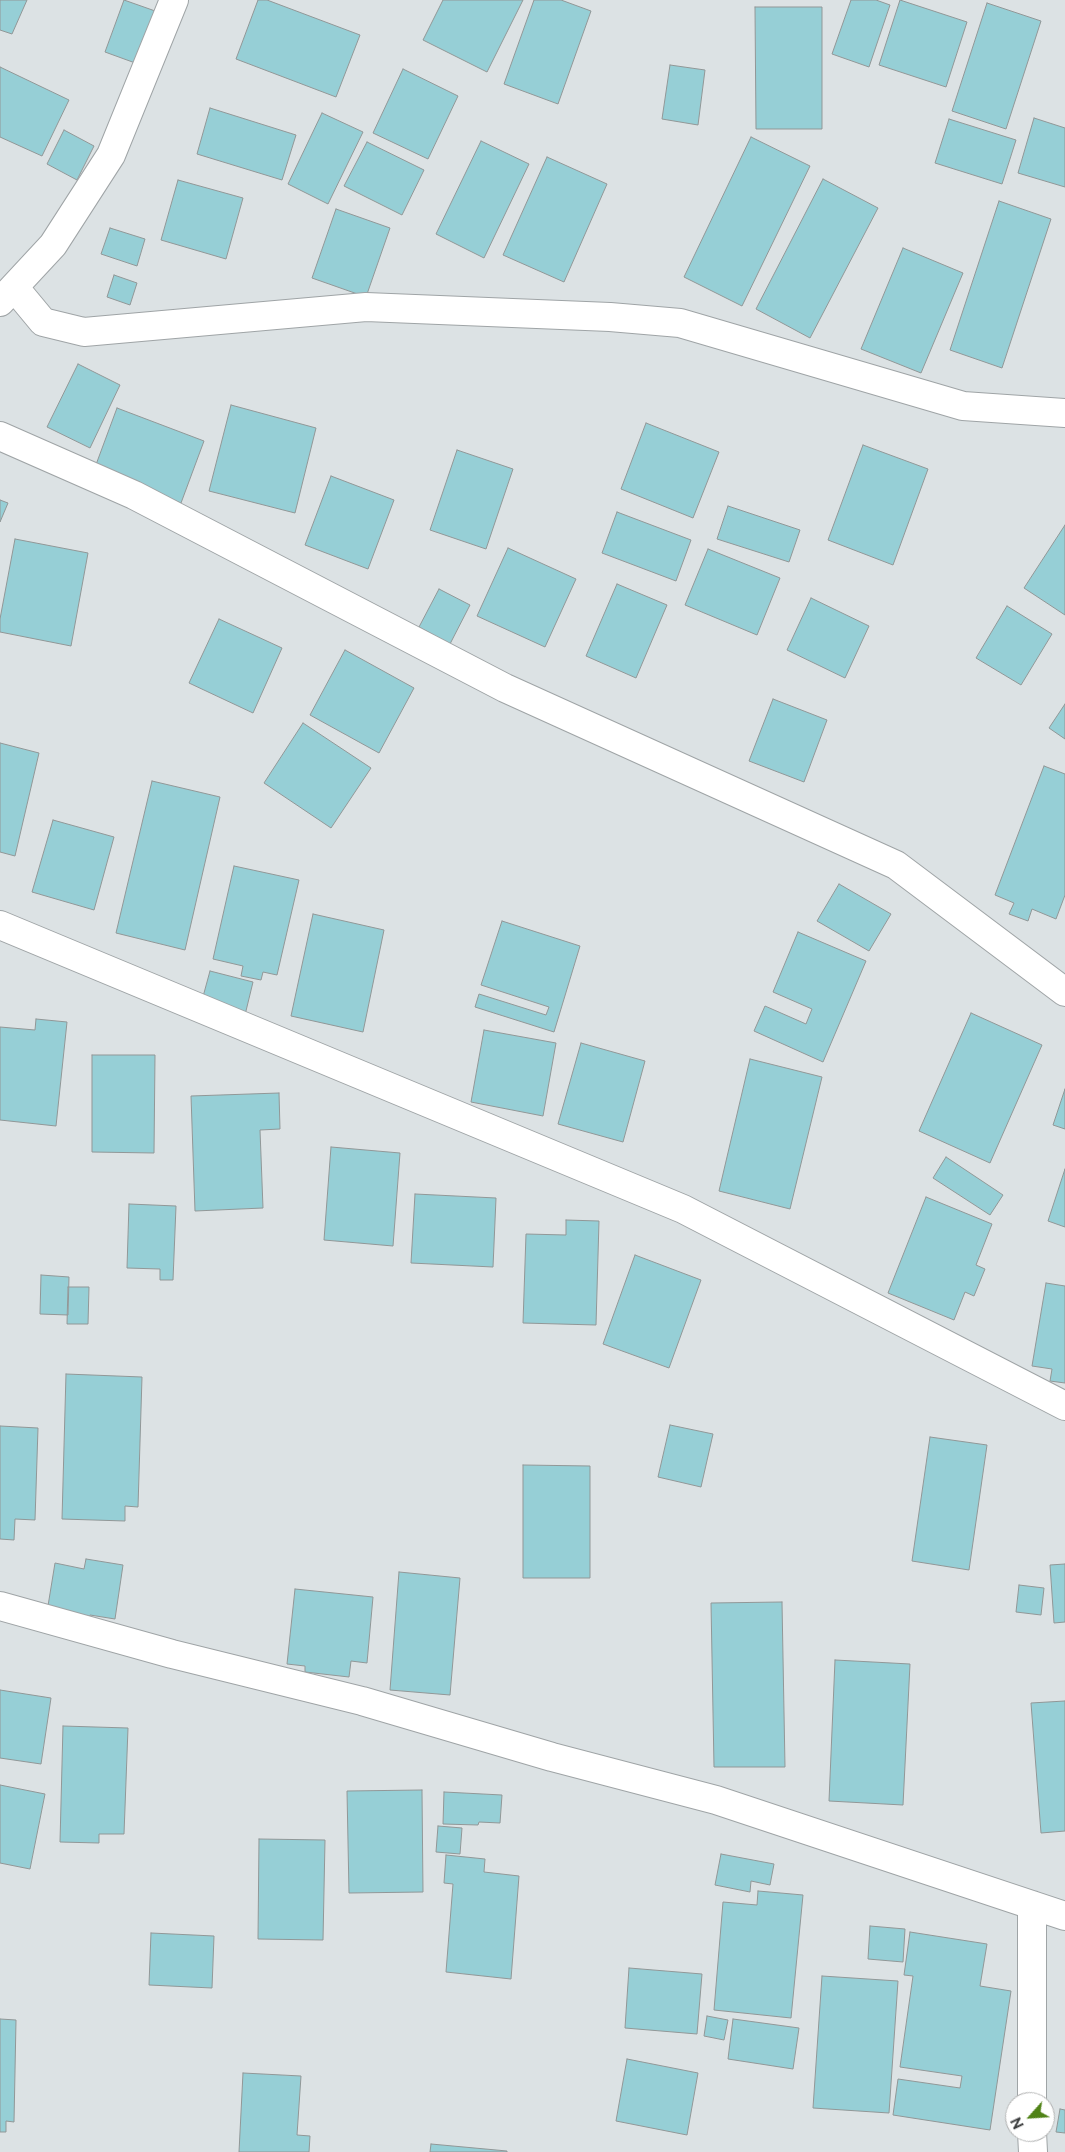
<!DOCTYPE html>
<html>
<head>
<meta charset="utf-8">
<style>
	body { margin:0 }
	#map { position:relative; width:1065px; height:2152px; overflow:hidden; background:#dce2e4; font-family:Raleway,sans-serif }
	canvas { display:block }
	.north { position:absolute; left:1005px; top:2092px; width:50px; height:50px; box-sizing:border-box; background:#fff; border:1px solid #b0b1b1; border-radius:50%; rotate:244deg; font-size:14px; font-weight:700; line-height:20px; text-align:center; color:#3a3c3d }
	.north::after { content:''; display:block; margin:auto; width:18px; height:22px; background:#508317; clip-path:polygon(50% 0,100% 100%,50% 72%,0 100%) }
</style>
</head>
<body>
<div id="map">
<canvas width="1065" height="2152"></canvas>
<div class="north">N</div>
</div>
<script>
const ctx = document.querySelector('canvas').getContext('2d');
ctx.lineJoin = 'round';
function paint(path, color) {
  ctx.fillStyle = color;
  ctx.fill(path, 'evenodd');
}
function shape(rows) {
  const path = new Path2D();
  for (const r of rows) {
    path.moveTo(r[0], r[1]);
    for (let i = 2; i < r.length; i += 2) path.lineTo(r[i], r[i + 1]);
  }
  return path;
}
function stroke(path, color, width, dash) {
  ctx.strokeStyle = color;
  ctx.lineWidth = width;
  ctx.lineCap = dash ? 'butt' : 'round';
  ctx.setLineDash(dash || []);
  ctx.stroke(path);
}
const building = shape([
	[0,0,27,0,12,34,0,30,0,0],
	[124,0,158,12,138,64,105,52,124,0],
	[258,0,267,0,360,35,336,97,236,59,258,0],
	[443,0,523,0,487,72,423,40,443,0],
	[534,0,561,0,591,11,558,104,504,84,534,0],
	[851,0,876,0,890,5,869,67,832,54,851,0],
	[900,0,967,22,946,87,879,65,900,0],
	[987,3,1041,21,1006,129,952,111,987,3],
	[755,7,822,7,822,129,756,129,755,7],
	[670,65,705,70,698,125,662,119,670,65],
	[0,67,69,100,42,156,0,137,0,67],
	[403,69,458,96,428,159,373,133,403,69],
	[210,108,296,135,282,180,197,154,210,108],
	[322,113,363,132,328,204,288,184,322,113],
	[1034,118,1065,128,1065,187,1018,173,1034,118],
	[949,119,1016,140,1002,184,935,163,949,119],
	[64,130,94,146,77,180,47,164,64,130],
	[751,137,810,166,742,306,684,277,751,137],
	[481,141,529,164,484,258,436,234,481,141],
	[367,142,424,170,402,215,344,186,367,142],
	[547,157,607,184,564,282,503,255,547,157],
	[823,179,878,208,810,338,756,309,823,179],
	[178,180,243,198,226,259,161,240,178,180],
	[999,201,1051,219,1002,368,950,350,999,201],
	[336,209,390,228,366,297,312,278,336,209],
	[110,228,145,239,137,266,101,254,110,228],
	[903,248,963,273,921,373,861,349,903,248],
	[114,275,137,283,130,305,107,297,114,275],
	[78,364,120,385,90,448,47,427,78,364],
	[231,405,316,428,295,513,209,491,231,405],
	[117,408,204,441,181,503,94,470,117,408],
	[646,423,719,452,693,518,621,489,646,423],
	[863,445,928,469,893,565,828,540,863,445],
	[457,450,513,469,486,549,430,530,457,450],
	[331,476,394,500,368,569,305,545,331,476],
	[0,500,8,503,0,522,0,500],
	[728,506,800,530,789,562,717,539,728,506],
	[617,512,691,540,676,581,602,553,617,512],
	[1065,525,1065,615,1024,588,1065,525],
	[15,539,88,553,71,646,0,632,0,619,15,539],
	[508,548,576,579,545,647,477,616,508,548],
	[708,549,780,578,757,635,685,605,708,549],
	[617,584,667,605,636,678,586,656,617,584],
	[439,589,470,605,450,644,419,627,439,589],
	[811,598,869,626,845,678,787,650,811,598],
	[1007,606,1052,634,1021,685,976,658,1007,606],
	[219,619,282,648,253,713,189,683,219,619],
	[345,650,414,688,379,753,310,715,345,650],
	[773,699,827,720,804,782,749,761,773,699],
	[1065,704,1065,739,1049,728,1065,704],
	[303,723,371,768,331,828,264,783,303,723],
	[0,743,39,753,15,856,0,852,0,743],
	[1044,766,1065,774,1065,895,1056,919,1032,909,1028,921,1009,914,1014,903,995,895,1044,766],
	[152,781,220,797,185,950,116,933,152,781],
	[53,820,114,837,94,910,32,892,53,820],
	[234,866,299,880,277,975,263,972,261,980,241,976,243,966,213,959,234,866],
	[839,884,891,914,869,951,817,921,839,884],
	[313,914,384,930,363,1032,291,1016,313,914],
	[502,921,580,946,554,1032,475,1007,479,994,546,1015,549,1007,481,985,502,921],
	[798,932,866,961,823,1062,754,1031,765,1006,806,1024,812,1009,773,992,798,932],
	[210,971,253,982,245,1015,201,1004,210,971],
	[971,1013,1042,1045,990,1163,919,1131,971,1013],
	[36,1019,67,1022,56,1126,0,1120,0,1027,35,1030,36,1019],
	[484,1030,556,1043,543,1116,471,1102,484,1030],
	[581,1043,645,1061,623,1142,558,1124,581,1043],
	[92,1055,155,1055,154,1153,92,1152,92,1055],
	[750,1059,822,1077,790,1209,719,1191,750,1059],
	[1065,1089,1065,1129,1053,1125,1065,1089],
	[279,1093,280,1129,260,1130,263,1208,195,1211,191,1096,279,1093],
	[331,1147,400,1153,393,1246,324,1240,331,1147],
	[946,1157,1003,1195,990,1215,933,1178,946,1157],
	[1065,1169,1065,1227,1048,1221,1065,1169],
	[415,1194,496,1198,493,1267,411,1263,415,1194],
	[926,1197,992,1224,976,1265,985,1269,974,1296,965,1292,954,1320,888,1293,926,1197],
	[129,1204,176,1206,173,1280,160,1280,160,1269,127,1268,129,1204],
	[566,1220,599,1221,596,1325,523,1323,526,1234,566,1235,566,1220],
	[635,1255,701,1280,669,1368,603,1344,635,1255],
	[41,1275,69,1277,68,1315,40,1314,41,1275],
	[1046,1283,1065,1286,1065,1383,1050,1381,1052,1369,1032,1366,1046,1283],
	[68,1287,89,1287,88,1324,67,1324,68,1287],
	[66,1374,142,1377,138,1507,125,1506,125,1521,62,1519,66,1374],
	[670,1425,713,1434,701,1487,658,1477,670,1425],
	[0,1426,38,1428,35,1520,15,1519,14,1540,0,1539,0,1426],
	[930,1437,987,1445,969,1570,912,1561,930,1437],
	[523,1465,590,1466,590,1578,523,1578,523,1465],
	[86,1559,123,1565,115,1619,90,1615,89,1619,47,1612,55,1563,84,1569,86,1559],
	[1065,1564,1065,1622,1054,1623,1050,1565,1065,1564],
	[399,1572,460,1578,450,1695,390,1690,399,1572],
	[1019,1585,1044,1588,1041,1615,1016,1612,1019,1585],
	[295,1589,373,1597,367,1663,351,1661,349,1677,305,1672,305,1666,287,1664,295,1589],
	[782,1602,785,1767,714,1767,711,1603,782,1602],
	[835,1660,910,1664,903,1805,829,1801,835,1660],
	[0,1690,51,1698,41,1764,0,1758,0,1690],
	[1065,1701,1065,1831,1041,1833,1031,1703,1065,1701],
	[63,1726,128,1728,124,1834,99,1834,99,1843,60,1842,63,1726],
	[0,1785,45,1794,30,1869,0,1863,0,1785],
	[422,1790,423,1892,349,1893,347,1791,422,1790],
	[444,1792,502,1795,500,1823,479,1822,478,1825,443,1824,444,1792],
	[438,1826,462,1828,460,1854,436,1852,438,1826],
	[259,1839,325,1840,323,1940,258,1939,259,1839],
	[721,1854,774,1864,770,1885,751,1881,750,1892,715,1885,721,1854],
	[446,1855,485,1859,484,1872,519,1876,511,1979,446,1972,453,1884,444,1883,446,1855],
	[758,1891,803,1895,791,2018,714,2010,723,1902,757,1905,758,1891],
	[870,1926,905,1929,903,1962,868,1959,870,1926],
	[910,1932,987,1944,980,1986,1011,1991,990,2130,893,2115,898,2079,960,2088,962,2076,900,2067,913,1976,904,1975,910,1932],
	[151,1933,214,1936,212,1988,149,1985,151,1933],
	[629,1968,702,1974,697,2034,625,2028,629,1968],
	[822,1976,898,1981,889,2113,813,2108,822,1976],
	[707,2016,728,2020,724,2040,704,2036,707,2016],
	[0,2019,16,2020,14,2122,6,2121,6,2132,0,2132,0,2019],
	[733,2019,799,2028,793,2069,728,2059,733,2019],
	[627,2059,698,2073,687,2135,616,2121,627,2059],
	[243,2073,301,2076,297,2135,310,2136,309,2152,239,2152,243,2073],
	[1060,2109,1065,2110,1065,2133,1056,2132,1060,2109],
	[431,2144,507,2151,507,2152,430,2152,431,2144]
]);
paint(building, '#96cfd6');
stroke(building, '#919797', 1);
const street = shape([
	[14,287,43,322,84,332,366,307,610,317,680,323,963,406,1065,413],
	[0,302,53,245,111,155,174,0],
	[0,436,134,495,505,688,896,865,1065,992],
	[0,925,683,1209,1065,1406],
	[0,1606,172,1654,362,1701,552,1757,716,1800,1065,1916],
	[1032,1905,1032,2102],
	[1032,2132,1033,2152]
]);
stroke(street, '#9fa4a6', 30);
stroke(street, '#fff', 28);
</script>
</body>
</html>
